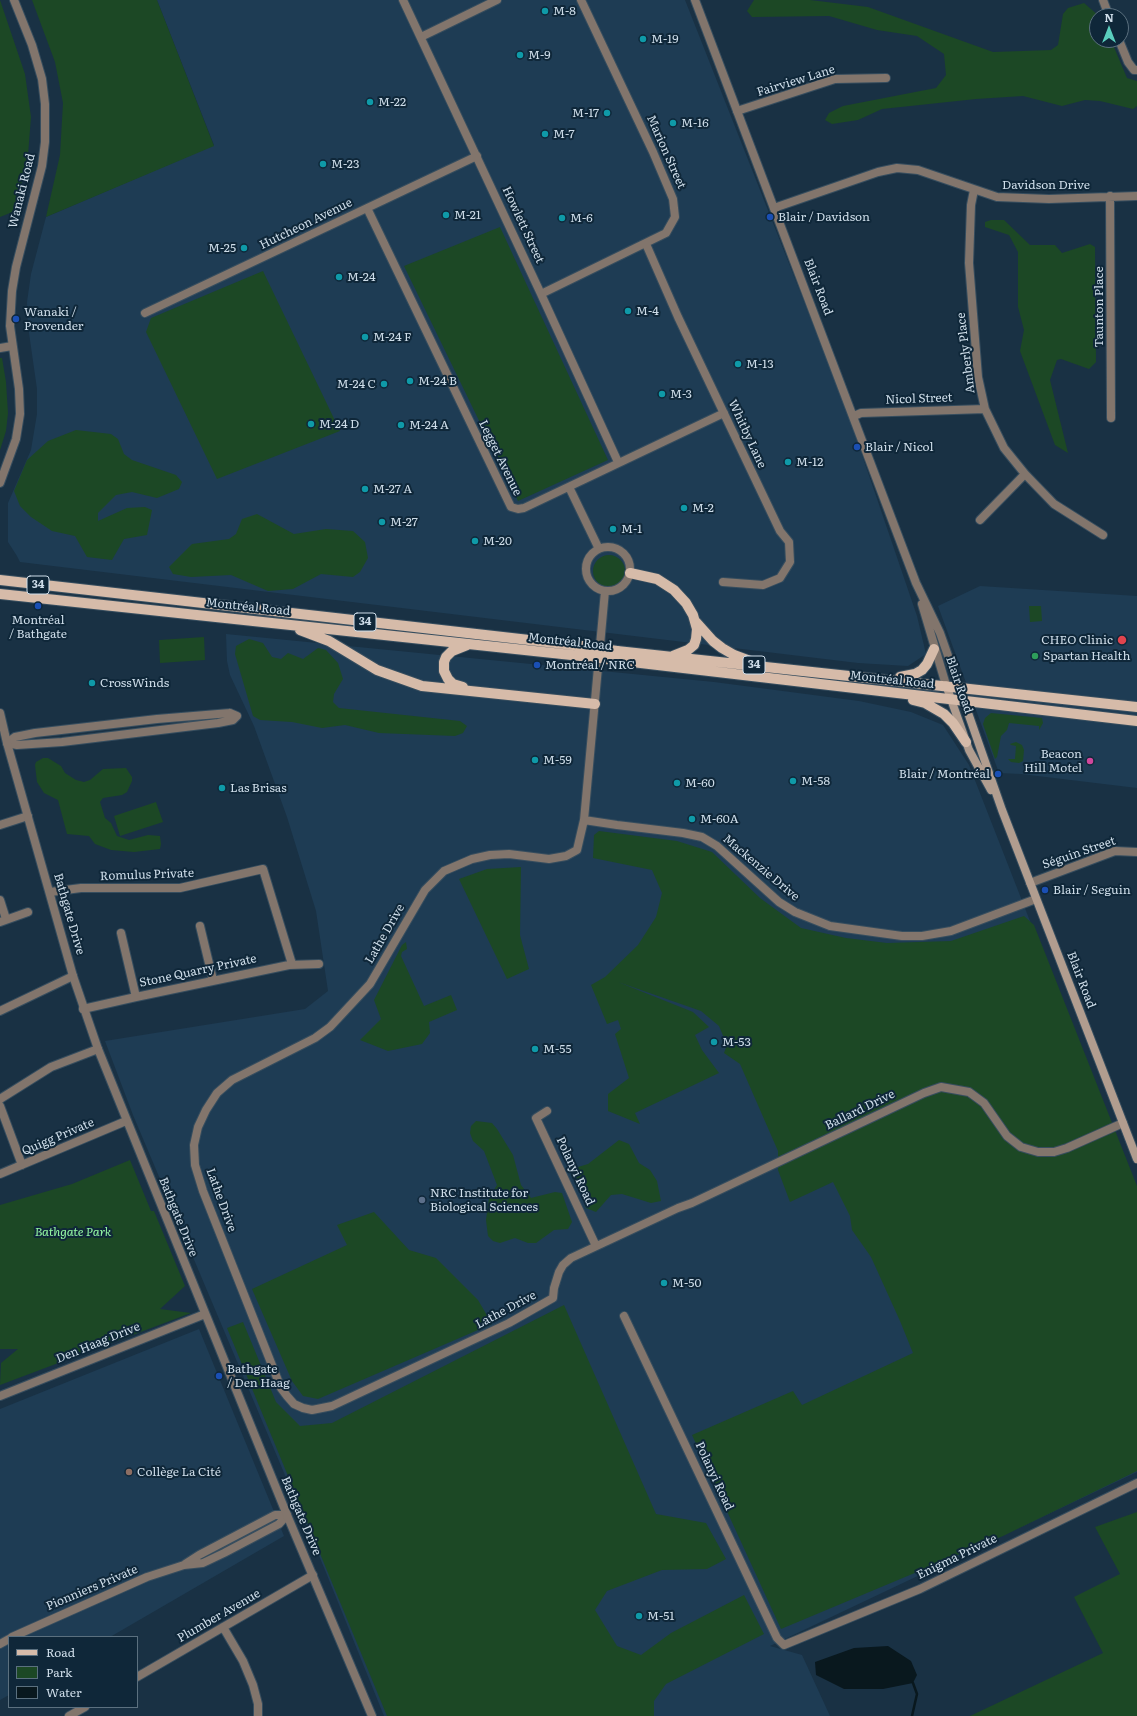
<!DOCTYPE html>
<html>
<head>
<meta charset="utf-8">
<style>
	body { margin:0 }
	#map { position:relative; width:1137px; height:1716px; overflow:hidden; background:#193144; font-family:Literata,serif }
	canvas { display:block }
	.legend { position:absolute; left:8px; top:1636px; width:130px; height:72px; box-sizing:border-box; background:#0f2739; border:1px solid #5b707f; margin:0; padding:5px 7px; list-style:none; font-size:12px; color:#cedde9 }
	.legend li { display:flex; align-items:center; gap:8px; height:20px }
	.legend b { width:20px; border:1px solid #5b707f }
	.north { position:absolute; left:1089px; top:8px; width:40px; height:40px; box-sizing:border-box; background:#0f2739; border:1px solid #5b707f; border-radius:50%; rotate:0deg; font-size:11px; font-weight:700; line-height:16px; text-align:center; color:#cedde9 }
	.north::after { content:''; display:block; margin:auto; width:14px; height:18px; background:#5acebd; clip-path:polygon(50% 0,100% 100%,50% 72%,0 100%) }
</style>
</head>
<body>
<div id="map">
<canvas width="1137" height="1716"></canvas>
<ul class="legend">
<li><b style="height:5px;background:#d6bba9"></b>Road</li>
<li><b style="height:11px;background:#1c4825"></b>Park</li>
<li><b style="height:11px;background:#09181e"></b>Water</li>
</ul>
<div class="north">N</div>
</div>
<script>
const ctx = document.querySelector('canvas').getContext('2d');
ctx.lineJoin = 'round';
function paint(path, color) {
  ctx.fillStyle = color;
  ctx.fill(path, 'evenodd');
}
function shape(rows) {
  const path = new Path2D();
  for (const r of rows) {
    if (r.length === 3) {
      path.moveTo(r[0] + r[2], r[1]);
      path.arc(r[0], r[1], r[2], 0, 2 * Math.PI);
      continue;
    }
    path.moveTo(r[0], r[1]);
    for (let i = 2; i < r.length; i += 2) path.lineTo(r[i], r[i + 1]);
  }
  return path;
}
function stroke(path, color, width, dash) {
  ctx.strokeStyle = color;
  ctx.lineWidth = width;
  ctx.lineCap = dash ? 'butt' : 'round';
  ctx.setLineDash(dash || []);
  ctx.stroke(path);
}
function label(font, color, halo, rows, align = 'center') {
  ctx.font = font + ' Literata,serif';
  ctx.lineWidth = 4;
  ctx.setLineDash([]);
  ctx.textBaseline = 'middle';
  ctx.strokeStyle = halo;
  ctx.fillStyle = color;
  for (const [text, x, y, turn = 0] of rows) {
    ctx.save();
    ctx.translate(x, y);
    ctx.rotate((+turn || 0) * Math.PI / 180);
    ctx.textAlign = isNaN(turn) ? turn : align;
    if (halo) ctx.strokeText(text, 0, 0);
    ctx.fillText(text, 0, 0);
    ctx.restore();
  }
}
paint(shape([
	[157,0,685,0,846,408,917,616,926,654,908,666,858,663,20,562,17,556,8,542,8,503,31,450,37,414,37,389,28,326,27,302,31,274,46,217,214,145],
	[980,586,1137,596,1137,788,1021,774,999,773,938,606],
	[226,634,714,682,859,701,911,712,943,725,969,765,1137,1195,1137,1472,770,1646,802,1655,830,1716,384,1716,325,1570,133,1115,105,1041,305,1009,328,991,316,911,287,817,254,726,230,675,227,661],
	[199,1329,284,1536,110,1637,9,1637,9,1695,0,1700,0,1409]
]), '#1e3c54');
paint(shape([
	[0,0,25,74,31,117,28,155,15,211,0,217],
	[32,0,157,0,214,146,46,217,60,155,63,103,55,62],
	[754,0,810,0,868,7,993,52,1051,50,1058,45,1063,14,1068,8,1084,3,1099,16,1097,16,1097,40,1111,40,1127,78,1137,81,1137,106,1133,109,1100,101,1085,100,1062,106,1023,96,976,99,882,109,858,120,832,124,825,120,829,113,843,106,936,88,946,75,944,54,917,36,877,30,829,16,752,17,747,11],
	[991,220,1004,220,1030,245,1055,245,1062,253,1090,244,1095,247,1096,362,1089,369,1061,359,1057,360,1050,380,1068,453,1055,445,1020,351,1024,330,1018,307,1018,252,1009,235,985,227,985,222],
	[500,227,608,460,518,501,404,266],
	[263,271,340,431,217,479,146,332,151,318],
	[0,358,2,358,6,382,8,413,6,431,0,450],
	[76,430,111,434,118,439,124,454,132,460,176,475,182,482,179,489,157,498,132,492,116,495,98,513,98,521,127,508,145,507,152,510,147,535,124,539,112,560,87,557,75,536,52,531,31,517,20,506,14,491,27,460,48,441],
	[257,514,294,534,326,529,353,531,365,542,368,558,360,572,353,577,321,574,293,589,268,591,231,575,191,577,173,574,169,567,192,544,229,539,236,534,242,519],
	[609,571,16],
	[1029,606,1041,606,1042,621,1030,622],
	[204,637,205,660,160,663,159,640],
	[249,639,263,643,272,657,281,659,288,653,303,659,318,648,326,650,338,663,343,679,334,694,333,702,339,708,460,721,467,726,463,733,455,736,379,733,345,725,322,728,292,722,260,720,253,716,235,654,236,646],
	[991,713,1042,718,1043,723,1039,730,1039,726,1009,723,1007,730,1001,736,997,757,995,759,983,724,985,718],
	[1016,742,1022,745,1024,750,1023,761,1019,763,1011,762,1008,759,1015,759,1016,746,1011,745,1010,744],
	[43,758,48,758,61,766,65,773,76,780,84,782,90,780,103,769,126,768,132,777,132,781,127,792,122,795,103,798,100,802,105,818,111,823,117,836,129,840,148,835,160,836,161,844,160,849,134,852,111,850,95,844,89,836,67,834,58,800,44,793,37,782,35,765,36,762],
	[156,802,163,822,120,836,114,816],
	[599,831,677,841,712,852,760,898,801,928,846,938,887,943,951,941,1024,916,1034,925,1137,1186,1137,1471,1003,1536,781,1629,692,1435,793,1391,802,1405,913,1353,900,1321,871,1257,852,1230,850,1216,833,1182,790,1202,778,1170,778,1151,740,1064,724,1053,727,1045,719,1026,701,1011,618,982,693,1012,709,1027,695,1035,702,1050,719,1073,635,1113,640,1124,608,1111,608,1094,629,1078,615,1034,621,1029,618,1020,607,1024,591,985,605,977,638,945,656,917,662,893,652,870,593,858,594,835],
	[521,867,520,935,529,969,507,979,459,879,487,869],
	[406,942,407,949,402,952,401,956,424,1006,451,995,457,1010,429,1022,430,1033,422,1044,388,1051,360,1040,381,1019,374,1000,402,945],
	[476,1121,492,1123,497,1129,513,1155,521,1185,531,1198,555,1192,562,1193,572,1222,568,1229,554,1230,536,1243,528,1243,515,1238,500,1243,493,1241,488,1236,486,1220,489,1198,497,1185,484,1151,473,1141,470,1133,471,1126],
	[619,1140,629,1144,639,1163,650,1170,657,1181,661,1201,651,1203,622,1194,611,1195,596,1212,586,1208,576,1177,578,1167,588,1164],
	[130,1160,151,1211,154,1211,185,1286,160,1309,191,1313,0,1385,1,1363,18,1349,0,1349,0,1205,72,1184],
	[374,1212,409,1250,436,1258,478,1300,492,1324,318,1399,303,1396,292,1381,252,1289,347,1245,337,1225],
	[564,1305,656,1514,706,1523,726,1559,707,1569,662,1570,607,1591,595,1610,617,1646,641,1655,671,1633,744,1595,764,1634,666,1684,654,1701,654,1716,387,1716,227,1328,243,1322,276,1402,300,1426,332,1423],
	[1137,1512,1137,1716,970,1716,1103,1653,1074,1597,1120,1574,1095,1527]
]), '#1c4825');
paint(shape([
	[888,1646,911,1661,917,1675,913,1683,883,1689,844,1689,816,1675,815,1662,854,1648]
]), '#09181e');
stroke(shape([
	[912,1716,917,1694,913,1683]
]), '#09181e', 2.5);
const minor = shape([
	[403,0,541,294,618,462],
	[1103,0,1109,16],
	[421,37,497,0],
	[1119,40,1128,62,1134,70,1137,70],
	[737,111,835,79,886,78],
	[974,190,971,205,969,263,978,377,985,409,1004,448,1025,474,1054,504,1103,535],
	[1110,196,1111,418],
	[367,208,511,507,518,509,524,508,724,413],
	[774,208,878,172,897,168,918,170,997,197,1049,199,1137,196],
	[646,244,678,317,780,531,789,542,790,562,780,578,763,585,723,582],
	[541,294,666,233,675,217,673,199,653,152,581,0],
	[145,313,477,156],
	[0,348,12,346],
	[854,416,861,413,985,409],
	[569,487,599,549],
	[980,520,1025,474],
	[608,569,22],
	[605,591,584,820,577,850,566,856,549,859,509,854,490,855,472,859,444,871,425,890,370,984,330,1027,315,1038,232,1080,217,1093,206,1110,198,1127,194,1145,195,1165,203,1191,281,1388,287,1396,294,1404,303,1408,312,1410,332,1406,509,1323,553,1298,554,1288,559,1272,563,1265,571,1258,678,1208,692,1203,924,1093,941,1087,969,1092,984,1103,1007,1136,1021,1147,1038,1152,1054,1152,1067,1148,1123,1123],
	[230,713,237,716,233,720,218,723,62,742,17,745,7,743,15,737,35,733,157,719,230,713],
	[584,820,617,825,683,833,702,837,717,846,779,902,795,912,830,926,902,936,922,936,951,931,1036,899],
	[0,825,28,816],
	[1030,883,1115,851,1137,852],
	[50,892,81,888,180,888,263,869,292,964],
	[0,900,6,919],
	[0,922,28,912],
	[200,926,213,980],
	[121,933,136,997],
	[83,1009,136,997,289,965,319,964],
	[0,1011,73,976],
	[0,1099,51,1067,98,1049],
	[0,1106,22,1165],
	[547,1111,536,1118,596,1246],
	[0,1174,126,1121],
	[624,1316,777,1638,784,1645,920,1589,1137,1483],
	[185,1564,199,1555,275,1515,287,1515],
	[223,1627,243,1661,253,1685,258,1704,258,1716],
	[12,1637,147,1577,184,1565,203,1563,224,1553,279,1524,287,1515],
	[0,1644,9,1639],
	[137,1677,313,1575],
	[69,1716,85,1707]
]);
const tertiary = shape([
	[695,0,916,583,940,633,959,687],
	[0,483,16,439,20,414,19,389,10,326,12,291,16,267,42,166,45,142,45,104,42,79,32,45,14,0],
	[922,604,946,685],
	[0,713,7,743,73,976,98,1049,287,1515,372,1716],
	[0,1396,205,1314]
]);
const secondary = shape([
	[946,685,969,750,991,790],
	[959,687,1002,810,1137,1159]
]);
const primary = shape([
	[630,573,657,579,674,590,686,603,693,615,697,629,696,639,694,645,688,650,673,656],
	[0,580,582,646],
	[0,594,581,656],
	[696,622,713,641,722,648,734,655,750,661],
	[300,630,329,641,377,670,422,686,595,704],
	[617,651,1137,707],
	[615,660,1137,721],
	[900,677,915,674,922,670,927,664,934,649],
	[463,687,453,684,448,679,444,671,444,662,446,657,452,651,467,645],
	[913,700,925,703,944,714,953,723,966,742]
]);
stroke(minor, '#364d5e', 10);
stroke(tertiary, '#364d5e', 10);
stroke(secondary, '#364d5e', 10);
stroke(primary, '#364d5e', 12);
stroke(minor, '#82756c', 8);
stroke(tertiary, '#82756c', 8);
stroke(secondary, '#b19d8f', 8);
stroke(primary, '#d6bba9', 10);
const primaryBridge = shape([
	[582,646,617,651],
	[581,656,615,660]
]);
stroke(primaryBridge, '#364d5e', 12, []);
stroke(primaryBridge, '#d6bba9', 10);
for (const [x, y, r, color] of [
	[545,11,4,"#0f9aa8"],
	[643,39,4,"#0f9aa8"],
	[520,55,4,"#0f9aa8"],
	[370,102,4,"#0f9aa8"],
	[607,113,4,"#0f9aa8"],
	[673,123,4,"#0f9aa8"],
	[545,134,4,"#0f9aa8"],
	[323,164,4,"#0f9aa8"],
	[446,215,4,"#0f9aa8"],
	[770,217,4,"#1a4fb4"],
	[562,218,4,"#0f9aa8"],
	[244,248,4,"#0f9aa8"],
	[339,277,4,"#0f9aa8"],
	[628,311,4,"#0f9aa8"],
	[16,319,4,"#1a4fb4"],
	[365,337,4,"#0f9aa8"],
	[738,364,4,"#0f9aa8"],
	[410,381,4,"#0f9aa8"],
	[384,384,4,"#0f9aa8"],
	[662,394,4,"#0f9aa8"],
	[311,424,4,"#0f9aa8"],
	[401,425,4,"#0f9aa8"],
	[857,447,4,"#1a4fb4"],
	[788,462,4,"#0f9aa8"],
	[365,489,4,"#0f9aa8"],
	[684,508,4,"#0f9aa8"],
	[382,522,4,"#0f9aa8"],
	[613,529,4,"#0f9aa8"],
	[475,541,4,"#0f9aa8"],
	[38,606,4,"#1a4fb4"],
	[1122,640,5,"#e0444e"],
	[1035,656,4,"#2e9e5b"],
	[537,665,4,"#1a4fb4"],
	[92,683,4,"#0f9aa8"],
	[535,760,4,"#0f9aa8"],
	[1090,761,4,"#d1479c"],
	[998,774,4,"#1a4fb4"],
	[793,781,4,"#0f9aa8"],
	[677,783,4,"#0f9aa8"],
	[222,788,4,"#0f9aa8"],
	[692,819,4,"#0f9aa8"],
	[1045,890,4,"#1a4fb4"],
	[714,1042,4,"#0f9aa8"],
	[535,1049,4,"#0f9aa8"],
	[422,1200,4,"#5c6f8a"],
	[664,1283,4,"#0f9aa8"],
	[219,1376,4,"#1a4fb4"],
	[129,1472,4,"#8d6e63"],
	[639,1616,4,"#0f9aa8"]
]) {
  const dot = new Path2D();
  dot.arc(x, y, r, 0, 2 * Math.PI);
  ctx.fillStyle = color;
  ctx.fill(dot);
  stroke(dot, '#0f2739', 1.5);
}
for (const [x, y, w] of [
	[38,585,22],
	[365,622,22],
	[754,665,22]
]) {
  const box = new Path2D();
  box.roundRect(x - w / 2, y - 9, w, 18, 3);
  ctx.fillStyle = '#0f2739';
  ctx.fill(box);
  stroke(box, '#cedde9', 1);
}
label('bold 11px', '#cedde9', null, [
	["34",38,585],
	["34",365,622],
	["34",754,665]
]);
label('12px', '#cedde9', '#0f2739', [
	["M-8",553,11],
	["M-19",651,39],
	["M-9",528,55],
	["M-22",378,102],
	["M-17",599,113,"right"],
	["M-16",681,123],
	["M-7",553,134],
	["M-23",331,164],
	["M-21",454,215],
	["Blair / Davidson",778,217],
	["M-6",570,218],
	["M-25",236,248,"right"],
	["M-24",347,277],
	["M-4",636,311],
	["Wanaki /",24,312],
	["Provender",24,326],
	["M-24 F",373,337],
	["M-13",746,364],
	["M-24 B",418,381],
	["M-24 C",376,384,"right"],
	["M-3",670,394],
	["M-24 D",319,424],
	["M-24 A",409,425],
	["Blair / Nicol",865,447],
	["M-12",796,462],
	["M-27 A",373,489],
	["M-2",692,508],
	["M-27",390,522],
	["M-1",621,529],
	["M-20",483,541],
	["Montréal",38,620,"center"],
	["/ Bathgate",38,634,"center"],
	["CHEO Clinic",1113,640,"right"],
	["Spartan Health",1043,656],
	["Montréal / NRC",545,665],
	["CrossWinds",100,683],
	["Beacon",1082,754,"right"],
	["Hill Motel",1082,768,"right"],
	["M-59",543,760],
	["Blair / Montréal",990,774,"right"],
	["M-58",801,781],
	["M-60",685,783],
	["Las Brisas",230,788],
	["M-60A",700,819],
	["Blair / Seguin",1053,890],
	["M-53",722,1042],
	["M-55",543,1049],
	["NRC Institute for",430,1193],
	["Biological Sciences",430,1207],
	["M-50",672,1283],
	["Bathgate",227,1369],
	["/ Den Haag",227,1383],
	["Collège La Cité",137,1472],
	["M-51",647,1616]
], 'left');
label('12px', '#cedde9', '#0f2739', [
	["Fairview Lane",796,81,-17],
	["Marion Street",666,152,66],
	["Davidson Drive",1046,185],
	["Wanaki Road",22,191,-76],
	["Hutcheon Avenue",306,224,-26],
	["Howlett Street",523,225,65],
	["Blair Road",818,287,69],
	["Taunton Place",1099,307,-90],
	["Amberly Place",966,353,-97],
	["Nicol Street",919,399,-2],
	["Whitby Lane",747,434,65],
	["Legget Avenue",500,458,64],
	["Montréal Road",248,607,6],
	["Montréal Road",570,642,6],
	["Montréal Road",892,680,6],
	["Blair Road",959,685,71],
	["Séguin Street",1079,853,-19],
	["Mackenzie Drive",761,868,40],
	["Romulus Private",147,875,-2],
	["Bathgate Drive",69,914,74],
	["Lathe Drive",385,934,-60],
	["Stone Quarry Private",198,971,-12],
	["Blair Road",1081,980,69],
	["Ballard Drive",860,1110,-26],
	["Quigg Private",58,1137,-23],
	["Polanyi Road",575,1171,65],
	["Lathe Drive",221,1200,70],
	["Bathgate Drive",178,1217,68],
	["Lathe Drive",506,1310,-28],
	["Den Haag Drive",98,1343,-22],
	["Polanyi Road",714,1476,65],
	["Bathgate Drive",301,1516,67],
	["Enigma Private",957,1557,-26],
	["Pionniers Private",92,1588,-23],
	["Plumber Avenue",219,1616,-30]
]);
label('italic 12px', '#95f8a3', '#0f2739', [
	["Bathgate Park",73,1232]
]);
</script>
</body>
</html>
